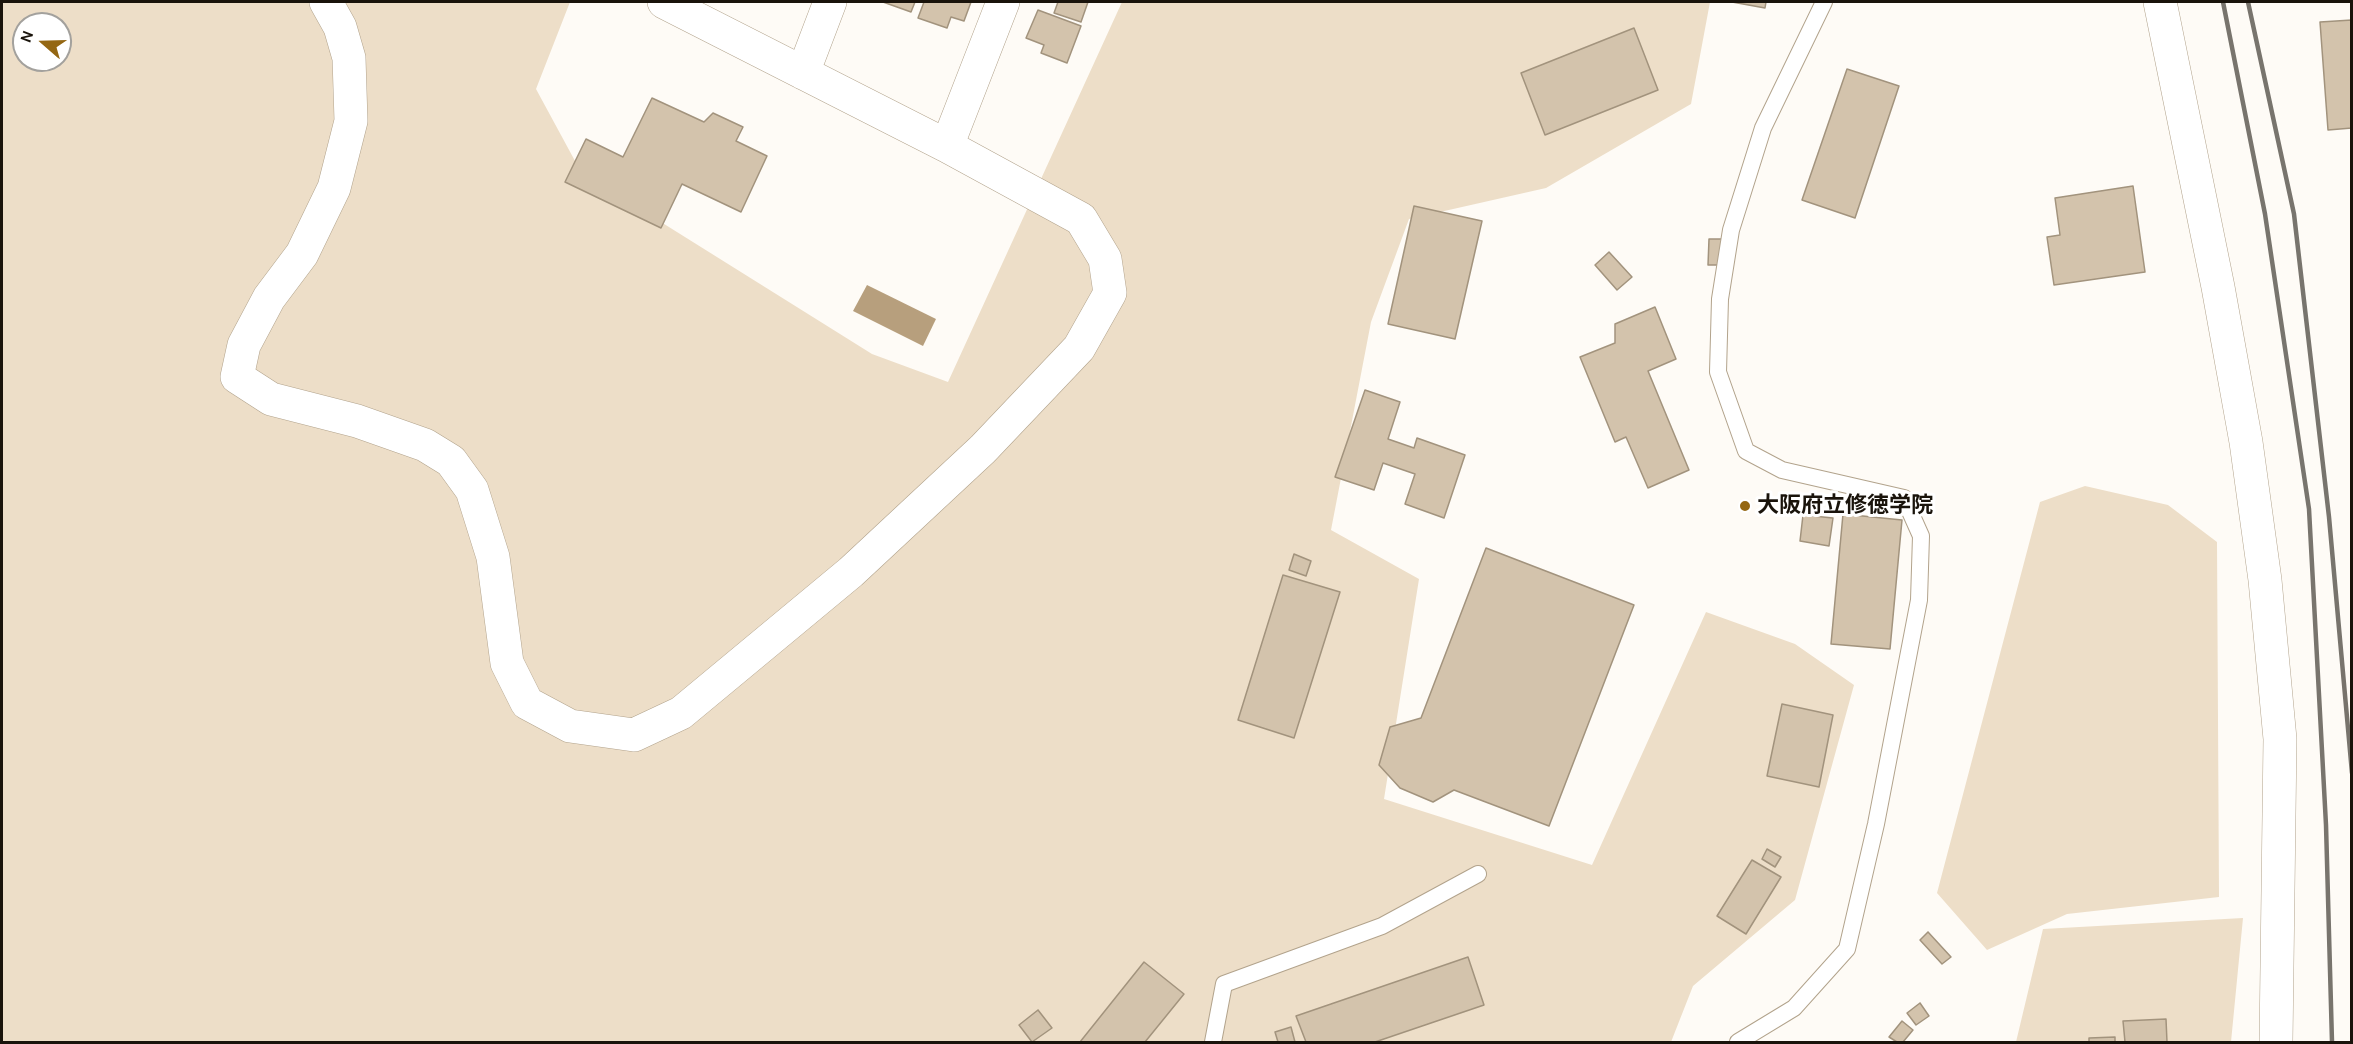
<!DOCTYPE html>
<html>
<head>
<meta charset="utf-8">
<style>
	body { margin:0 }
	#map { position:relative; width:2353px; height:1044px; overflow:hidden; background:#fefbf6; font-family:Karla,sans-serif }
	canvas { display:block }
	.frame { position:absolute; inset:0; border:3px solid #19130b; pointer-events:none }
	.north { position:absolute; left:12px; top:12px; width:60px; height:60px; box-sizing:border-box; background:#fff; border:2px solid #a3a19d; border-radius:50%; rotate:290deg; font-size:16px; font-weight:700; line-height:24px; text-align:center; color:#19130b }
	.north::after { content:''; display:block; margin:auto; width:21px; height:27px; background:#946713; clip-path:polygon(50% 0,100% 100%,50% 72%,0 100%) }
</style>
</head>
<body>
<div id="map">
<canvas width="2353" height="1044"></canvas>
<div class="frame"></div>
<div class="north">N</div>
</div>
<script>
const ctx = document.querySelector('canvas').getContext('2d');
ctx.lineJoin = 'round';
function paint(path, color) {
  ctx.fillStyle = color;
  ctx.fill(path, 'evenodd');
}
function shape(rows) {
  const path = new Path2D();
  for (const r of rows) {
    path.moveTo(r[0], r[1]);
    for (let i = 2; i < r.length; i += 2) path.lineTo(r[i], r[i + 1]);
  }
  return path;
}
function stroke(path, color, width, dash) {
  ctx.strokeStyle = color;
  ctx.lineWidth = width;
  ctx.lineCap = dash ? 'butt' : 'round';
  ctx.setLineDash(dash || []);
  ctx.stroke(path);
}
function label(font, color, halo, rows, align = 'center') {
  ctx.font = font + ' Karla,"Noto Sans JP",sans-serif';
  ctx.lineWidth = 6;
  ctx.setLineDash([]);
  ctx.textBaseline = 'middle';
  ctx.strokeStyle = halo;
  ctx.fillStyle = color;
  for (const [text, x, y, turn = 0] of rows) {
    ctx.save();
    ctx.translate(x, y);
    ctx.rotate((+turn || 0) * Math.PI / 180);
    ctx.textAlign = isNaN(turn) ? turn : align;
    if (halo) ctx.strokeText(text, 0, 0);
    ctx.fillText(text, 0, 0);
    ctx.restore();
  }
}
paint(shape([
	[2,2,570,2,536,89,581,172,872,354,948,382,1122,2,1710,2,1691,104,1546,188,1409,219,1371,322,1331,530,1419,579,1384,799,1592,865,1706,612,1795,644,1854,685,1795,900,1693,986,1671,1042,2,1042],
	[24,24,60,24,60,60,24,60],
	[2085,486,2168,505,2217,542,2219,897,2067,914,1987,950,1937,893,2040,502],
	[2243,918,2231,1042,2016,1042,2043,929]
]), '#eddec8');
paint(shape([
	[867,285,936,319,923,346,853,311]
]), '#b79f7d');
const building = shape([
	[883,2,915,2,911,12,883,2],
	[924,2,971,2,964,21,951,17,947,28,918,18,924,2],
	[1056,2,1088,2,1081,22,1054,13,1058,2,1056,2],
	[1732,2,1766,2,1765,8,1732,2],
	[1038,10,1081,26,1067,63,1041,53,1044,45,1026,38,1038,10],
	[2352,20,2352,128,2328,130,2320,22,2352,20],
	[1634,28,1658,90,1545,135,1521,73,1634,28],
	[1847,69,1899,86,1855,218,1802,200,1847,69],
	[652,98,704,122,713,113,743,127,736,141,767,156,741,212,682,184,661,228,565,182,586,139,623,157,652,98],
	[2133,186,2145,272,2054,285,2047,237,2060,235,2055,198,2133,186],
	[1414,206,1482,221,1455,339,1388,324,1414,206],
	[1709,239,1722,239,1720,265,1708,265,1709,239],
	[1609,252,1632,277,1617,290,1595,265,1609,252],
	[1655,307,1676,359,1648,371,1689,470,1648,488,1626,437,1615,442,1580,357,1615,343,1615,324,1655,307],
	[1365,390,1400,402,1388,439,1414,448,1417,438,1465,455,1444,518,1405,504,1415,474,1383,463,1374,490,1335,477,1365,390],
	[1843,514,1902,520,1890,649,1831,644,1843,514],
	[1803,515,1833,518,1829,546,1800,541,1803,515],
	[1486,548,1634,605,1549,826,1454,790,1433,802,1400,788,1379,765,1390,727,1421,718,1486,548],
	[1294,554,1311,561,1306,576,1289,570,1294,554],
	[1283,575,1340,592,1294,738,1238,720,1283,575],
	[1782,704,1833,715,1819,787,1767,776,1782,704],
	[1767,849,1781,857,1775,867,1762,859,1767,849],
	[1752,860,1781,877,1746,934,1717,916,1752,860],
	[1928,932,1951,957,1942,964,1920,940,1928,932],
	[1468,957,1484,1005,1375,1042,1306,1042,1296,1016,1468,957],
	[1144,962,1184,994,1145,1042,1080,1042,1144,962],
	[1920,1003,1929,1016,1916,1025,1907,1013,1920,1003],
	[1038,1010,1052,1028,1032,1042,1019,1025,1038,1010],
	[2166,1019,2167,1042,2125,1042,2123,1021,2166,1019],
	[1902,1021,1913,1030,1903,1042,1897,1042,1889,1037,1902,1021],
	[1291,1027,1295,1042,1278,1042,1275,1032,1291,1027],
	[2115,1037,2115,1042,2089,1042,2089,1038,2115,1037]
]);
paint(building, '#d3c3ac');
stroke(building, '#a2937d', 1.5);
const service = shape([
	[1213,1042,1224,984,1382,926,1478,874],
	[1738,1042,1794,1008,1847,949,1876,824,1919,600,1921,536,1904,498,1782,470,1746,451,1718,372,1720,299,1731,230,1763,128,1824,2]
]);
const minor = shape([
	[326,2,340,27,349,58,351,121,334,188,302,254,269,298,244,345,237,377,271,399,357,421,425,445,451,461,472,490,493,557,507,663,527,703,570,726,634,735,681,713,851,572,983,449,1079,348,1110,293,1105,259,1081,219,947,146,664,2],
	[2160,2,2218,287,2246,442,2265,580,2280,739,2276,1042],
	[803,73,830,2],
	[947,146,1003,2]
]);
stroke(service, '#b2a38c', 18);
stroke(minor, '#b2a38c', 34);
stroke(service, '#fff', 16);
stroke(minor, '#fff', 33);
stroke(shape([
	[2223,2,2265,214,2309,509,2326,825,2332,1042],
	[2248,2,2294,214,2329,517,2352,773]
]), '#78746d', 4.5);
for (const [x, y, r, color] of [
	[1745,506,6,"#946713"]
]) {
  const dot = new Path2D();
  dot.arc(x, y, r, 0, 2 * Math.PI);
  ctx.fillStyle = color;
  ctx.fill(dot);
  stroke(dot, '#fff', 2);
}
label('bold 22px', '#19130b', '#fff', [
	["大阪府立修徳学院",1757,506]
], 'left');
</script>
</body>
</html>
